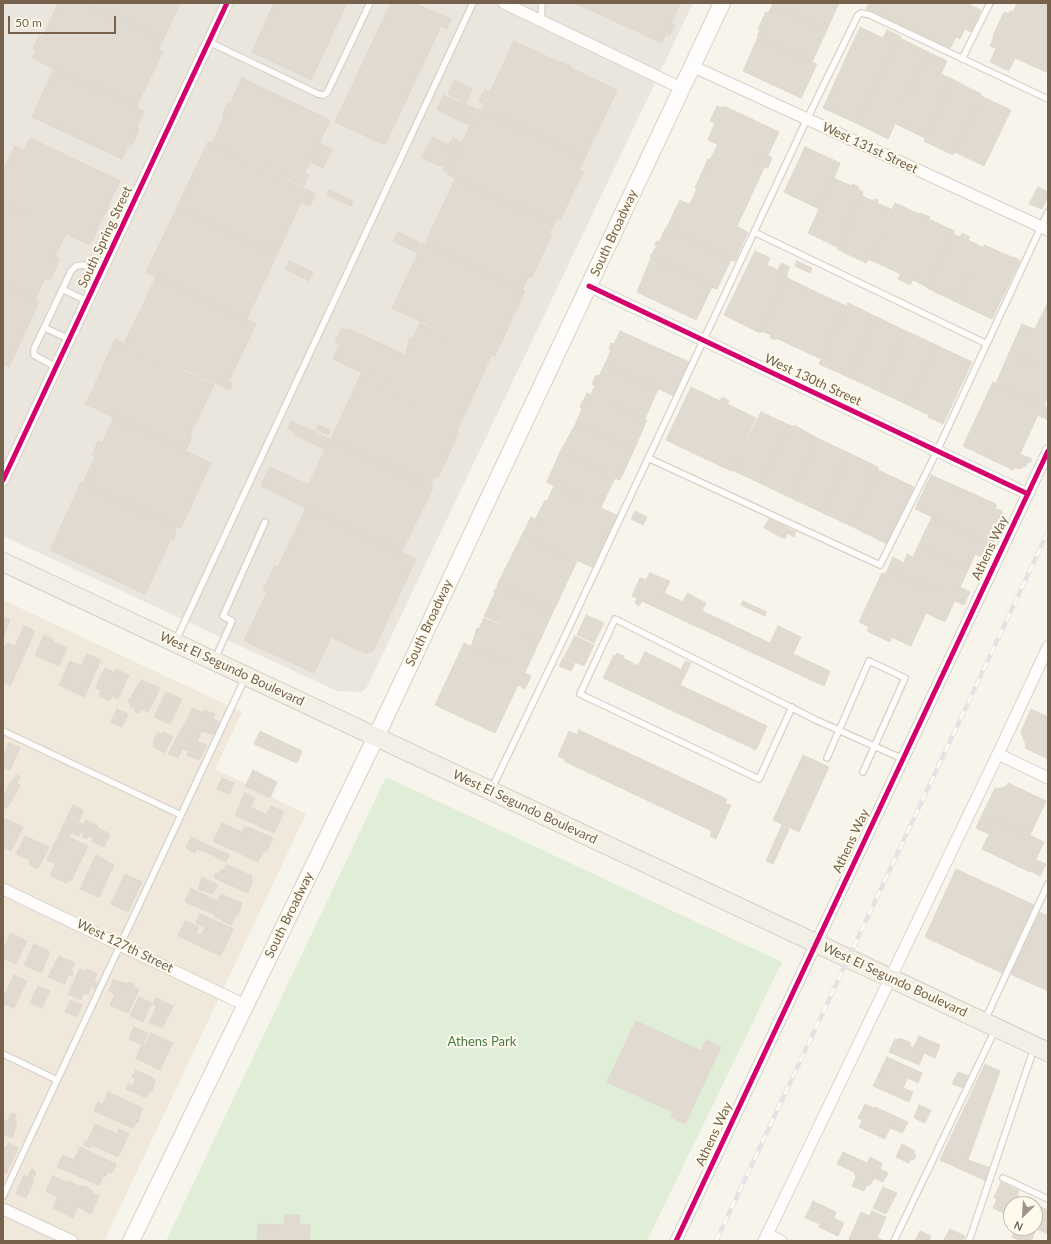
<!DOCTYPE html>
<html>
<head>
<meta charset="utf-8">
<style>
	body { margin:0 }
	#map { position:relative; width:1051px; height:1244px; overflow:hidden; background:#f7f4ec; font-family:Lato,sans-serif }
	canvas { display:block }
	.frame { position:absolute; inset:0; border:4px solid #75614c; pointer-events:none }
	.north { position:absolute; left:1003px; top:1196px; width:40px; height:40px; box-sizing:border-box; background:#fefbed; border:1px solid #c7bdad; border-radius:50%; rotate:205deg; font-size:11px; font-weight:700; line-height:16px; text-align:center; color:#75614c }
	.north::after { content:''; display:block; margin:auto; width:14px; height:18px; background:#a29484; clip-path:polygon(50% 0,100% 100%,50% 72%,0 100%) }
	.scale { position:absolute; left:8px; top:16px; width:108px; height:18px; box-sizing:border-box; border:2px solid #75614c; border-top:0; padding-left:5px; font-size:12px; line-height:14px; white-space:nowrap; color:#75614c; -webkit-text-stroke:3px #fefbed; paint-order:stroke }
</style>
</head>
<body>
<div id="map">
<canvas width="1051" height="1244"></canvas>
<div class="frame"></div>
<div class="north">N</div>
<div class="scale">50 m</div>
</div>
<script>
const ctx = document.querySelector('canvas').getContext('2d');
ctx.lineJoin = 'round';
function paint(path, color) {
  ctx.fillStyle = color;
  ctx.fill(path, 'evenodd');
}
function shape(rows) {
  const path = new Path2D();
  for (const r of rows) {
    path.moveTo(r[0], r[1]);
    for (let i = 2; i < r.length; i += 2) path.lineTo(r[i], r[i + 1]);
  }
  return path;
}
function stroke(path, color, width, dash) {
  ctx.strokeStyle = color;
  ctx.lineWidth = width;
  ctx.lineCap = dash ? 'butt' : 'round';
  ctx.setLineDash(dash || []);
  ctx.stroke(path);
}
function label(font, color, halo, rows, align = 'center') {
  ctx.font = font + ' Lato,sans-serif';
  ctx.lineWidth = 4;
  ctx.setLineDash([]);
  ctx.textBaseline = 'middle';
  ctx.strokeStyle = halo;
  ctx.fillStyle = color;
  for (const [text, x, y, turn = 0] of rows) {
    ctx.save();
    ctx.translate(x, y);
    ctx.rotate((+turn || 0) * Math.PI / 180);
    ctx.textAlign = isNaN(turn) ? turn : align;
    if (halo) ctx.strokeText(text, 0, 0);
    ctx.fillText(text, 0, 0);
    ctx.restore();
  }
}
paint(shape([
	[3,600,242,712,215,769,306,814,104,1241,3,1241]
]), '#f0e8da');
paint(shape([
	[3,3,693,3,367,687,361,692,337,691,3,536]
]), '#eae5dd');
paint(shape([
	[386,777,782,962,647,1241,166,1241]
]), '#e0eed7');
const building = shape([
	[58,3,84,3,163,40,159,49,163,52,136,107,32,58,36,50,33,49,39,35,43,37,58,3],
	[85,3,180,3,163,40,85,3],
	[274,3,347,3,311,80,252,52,274,3],
	[391,3,414,3,451,19,447,29,441,26,385,145,335,122,391,3],
	[575,3,680,3,671,24,675,25,670,35,666,34,662,43,575,3],
	[773,3,839,3,826,32,772,6,773,3],
	[869,3,886,3,890,5,891,3,972,3,970,5,981,10,971,32,965,29,960,39,956,37,950,48,866,9,869,3],
	[1017,3,1048,3,1048,73,1015,58,1009,71,990,62,996,48,990,46,994,37,993,36,1004,12,1011,15,1008,14,1010,11,1013,12,1017,3],
	[772,6,826,32,812,62,757,36,760,30,758,29,766,12,768,13,772,6],
	[860,27,883,38,887,30,900,36,858,124,823,108,860,27],
	[900,36,900,38,928,52,888,139,858,124,900,36],
	[758,37,817,64,801,98,743,71,758,37],
	[514,41,561,63,562,62,565,63,564,65,567,66,568,64,571,66,571,68,617,90,585,158,482,110,484,104,479,101,485,89,490,92,514,41],
	[928,52,947,61,941,74,952,79,925,138,896,124,928,52],
	[54,68,144,111,137,128,139,129,132,145,130,143,122,159,32,117,54,68],
	[242,78,330,120,305,173,309,175,304,186,212,143,224,117,222,116,227,103,230,104,242,78],
	[952,79,981,94,953,155,924,141,952,79],
	[455,80,472,89,466,103,448,94,455,80],
	[981,94,981,96,1011,110,984,166,955,152,953,155,981,94],
	[444,95,452,99,445,113,437,110,444,95],
	[452,99,476,109,469,125,445,114,452,99],
	[717,106,723,108,724,106,779,132,768,155,772,158,768,168,708,140,715,123,710,121,717,106],
	[478,109,585,158,579,170,583,172,560,220,556,219,554,224,447,174,478,109],
	[432,137,449,145,453,137,462,142,447,172,443,170,444,166,441,164,440,166,422,158,432,137],
	[30,138,120,181,90,245,3,204,5,192,3,191,3,186,6,180,3,178,3,170,15,146,24,150,30,138],
	[208,142,316,194,310,206,301,202,277,254,177,207,208,142],
	[320,143,332,149,323,168,311,162,320,143],
	[718,144,765,166,737,226,690,204,697,189,695,188,708,159,710,160,718,144],
	[805,147,840,163,819,209,784,192,805,147],
	[840,163,834,178,851,186,852,184,859,187,858,189,863,192,837,247,808,233,840,163],
	[447,174,554,224,549,233,552,234,532,277,529,276,522,290,425,243,456,178,447,174],
	[1038,187,1048,192,1048,197,1042,209,1029,204,1038,187],
	[329,190,353,201,351,206,327,195,329,190],
	[863,192,862,196,873,201,874,199,878,200,877,203,891,209,866,263,837,249,837,247,863,192],
	[680,200,748,232,735,261,666,229,680,200],
	[895,203,919,214,920,213,930,217,929,219,954,231,927,287,913,280,910,285,898,279,901,274,868,259,866,263,895,203],
	[3,205,65,235,55,256,60,259,50,280,45,278,35,300,3,285,3,205],
	[177,208,277,255,246,320,146,272,177,208],
	[665,229,735,261,731,260,717,289,650,257,652,253,653,254,654,252,653,251,657,246,655,245,657,241,659,242,665,229],
	[954,231,953,234,960,237,962,233,970,237,968,240,982,247,956,302,927,288,927,287,954,231],
	[398,232,421,243,417,253,393,241,398,232],
	[423,243,525,291,495,356,392,308,423,243],
	[984,245,1014,258,1015,257,1020,261,992,319,956,302,984,245],
	[755,251,770,258,767,265,778,270,781,263,790,267,760,333,724,315,755,251],
	[651,258,717,289,712,287,696,320,637,292,651,258],
	[289,261,313,272,309,281,285,269,289,261],
	[797,261,812,268,810,273,795,266,797,261],
	[787,275,787,278,846,306,821,359,776,338,775,340,770,338,771,335,762,331,760,333,787,275],
	[156,277,256,324,229,381,233,383,230,390,125,342,156,277],
	[3,285,39,302,9,367,3,364,3,285],
	[1048,302,1048,335,1035,329,1048,302],
	[848,303,877,317,848,377,819,364,848,303],
	[877,317,906,331,878,391,848,377,877,317],
	[420,323,491,356,462,420,333,359,340,344,335,342,342,328,346,330,347,328,405,355,410,337,413,339,420,323],
	[1022,324,1048,335,1048,371,1009,353,1022,324],
	[620,331,689,362,674,396,605,364,611,350,609,349,611,343,614,344,620,331],
	[906,331,936,345,908,405,878,391,906,331],
	[115,339,214,385,190,435,192,437,186,450,86,404,115,339],
	[936,345,972,362,943,424,928,417,929,415,908,405,936,345],
	[1009,353,1048,371,1048,397,1044,406,996,383,1009,353],
	[605,364,658,389,645,419,591,394,595,385,592,384,596,375,599,376,605,364],
	[361,374,461,421,457,431,459,432,438,478,435,476,430,486,331,439,361,374],
	[993,382,1048,408,1048,420,1038,415,1020,454,1032,459,1030,463,1028,462,1026,466,1018,469,1014,467,1013,470,963,446,993,382],
	[691,387,720,401,722,397,729,401,727,404,756,418,731,471,666,440,691,387],
	[587,393,647,420,634,450,576,423,582,408,580,407,583,400,585,401,584,399,587,393],
	[86,404,211,463,181,528,83,483,95,457,92,455,98,441,102,443,114,417,86,404],
	[761,412,789,425,762,484,732,470,731,471,761,412],
	[291,421,316,432,311,443,298,437,288,428,291,421],
	[576,423,634,450,620,480,560,452,576,423],
	[318,425,330,430,328,435,316,429,318,425],
	[789,425,793,427,794,425,819,439,791,498,762,484,789,425],
	[317,433,329,439,324,449,312,443,317,433],
	[330,439,433,488,401,553,299,505,330,439],
	[819,439,849,453,821,512,791,498,819,439],
	[560,452,620,480,615,478,601,507,547,482,560,452],
	[849,453,878,467,851,526,821,512,849,453],
	[270,467,307,484,298,504,261,486,270,467],
	[878,467,878,470,914,487,887,544,851,526,878,467],
	[931,475,996,504,996,509,1001,510,1003,515,1000,520,1002,520,1000,525,1001,526,993,545,915,509,931,475],
	[81,482,176,527,174,533,176,534,173,540,171,539,145,594,50,550,81,482],
	[547,482,618,516,594,568,522,535,531,517,538,520,536,518,545,500,547,501,554,486,547,482],
	[306,508,416,559,373,651,365,653,331,637,314,673,244,641,267,592,263,590,275,566,278,567,306,508],
	[635,511,647,517,643,525,631,519,635,511],
	[932,517,993,545,986,559,975,554,968,570,918,546,932,517],
	[769,519,796,532,794,537,787,533,785,539,764,528,769,519],
	[522,535,577,561,553,612,497,585,522,535],
	[918,546,968,570,960,587,970,592,964,605,888,569,893,557,904,563,907,554,913,557,918,546],
	[888,569,955,600,945,622,926,613,911,646,891,637,890,642,867,631,869,627,859,622,882,573,885,574,888,569],
	[650,573,670,581,664,593,683,602,687,593,706,603,702,611,770,643,778,626,801,637,793,654,830,671,824,686,642,601,639,606,635,603,637,598,632,596,640,578,646,580,650,573],
	[498,586,553,612,539,642,484,616,495,593,493,592,498,586],
	[743,601,767,612,765,616,741,605,743,601],
	[586,615,604,623,594,643,577,635,586,615],
	[3,617,10,620,3,637,3,617],
	[484,618,539,642,525,672,471,647,477,628,479,629,484,618],
	[24,626,35,631,10,686,3,682,3,650,7,643,15,646,24,626],
	[44,635,54,640,53,642,67,648,59,666,35,655,44,635],
	[575,636,594,645,584,666,564,657,575,636],
	[464,643,531,676,525,689,518,685,495,733,435,705,464,643],
	[645,652,680,669,675,683,685,661,691,663,680,685,767,726,756,750,603,678,614,655,616,656,617,653,624,656,623,658,638,666,645,652],
	[87,654,101,660,84,697,59,685,70,661,81,666,87,654],
	[563,658,575,663,571,671,559,666,563,658],
	[105,668,114,672,116,669,129,675,118,699,112,696,110,701,99,696,101,690,96,688,101,675,102,675,105,668],
	[141,680,160,688,148,712,142,709,139,714,134,711,135,708,130,706,131,704,128,702,141,680],
	[166,692,182,699,170,724,154,717,166,692],
	[193,708,203,713,204,710,215,714,213,719,220,722,214,735,202,731,197,741,207,745,199,760,187,755,194,739,189,751,182,749,178,758,168,754,193,708],
	[117,709,128,714,122,727,111,722,117,709],
	[1031,709,1048,717,1048,759,1025,748,1026,745,1021,732,1031,709],
	[579,730,727,799,725,803,731,805,716,839,710,836,712,831,564,761,565,759,558,756,569,731,577,735,579,730],
	[260,731,302,751,297,763,254,744,260,731],
	[158,732,162,734,163,732,173,737,164,753,153,746,155,742,153,742,158,732],
	[9,743,20,748,10,770,3,767,3,756,9,743],
	[803,755,829,767,799,832,773,820,803,755],
	[253,770,277,782,270,798,245,786,253,770],
	[16,775,20,777,17,784,20,785,7,808,3,806,3,797,11,781,12,782,16,775],
	[222,778,234,783,229,794,217,789,222,778],
	[1008,783,1046,801,1030,835,983,813,995,788,997,789,1007,786,1008,783],
	[245,793,255,798,250,807,266,815,271,806,284,812,274,833,235,815,245,793],
	[73,805,83,810,74,834,72,832,69,837,88,846,71,881,68,880,66,883,51,876,55,863,47,860,73,805],
	[983,813,1044,842,1030,872,982,849,989,834,976,828,983,813],
	[3,818,23,827,11,851,6,848,3,852,3,818],
	[86,820,98,826,92,837,89,836,87,839,82,837,84,833,81,832,79,836,74,834,80,823,83,825,86,820],
	[222,823,242,832,245,827,248,827,273,838,266,852,263,851,258,862,213,841,222,823],
	[782,825,789,829,773,864,766,861,782,825],
	[98,828,110,834,104,847,91,841,98,828],
	[25,836,49,847,38,869,29,865,30,860,16,854,25,836],
	[191,837,229,855,226,862,204,851,197,849,195,853,186,848,191,837],
	[96,855,114,865,99,897,80,889,96,855],
	[1036,860,1046,864,1040,876,1031,871,1036,860],
	[227,865,252,876,251,879,253,880,248,893,214,878,216,873,219,874,221,869,224,870,227,865],
	[956,869,1034,905,1002,973,925,937,956,869],
	[125,874,142,882,128,912,111,904,125,874],
	[202,877,218,885,213,894,198,889,202,877],
	[191,888,217,901,221,894,242,903,238,916,236,915,231,925,215,917,216,915,185,902,191,888],
	[1039,912,1048,916,1048,991,1010,974,1039,912],
	[200,914,233,929,221,956,193,943,197,934,201,935,205,927,196,923,200,914],
	[185,921,199,927,192,942,178,936,185,921],
	[11,933,27,941,16,964,3,958,3,949,11,933],
	[34,944,50,952,41,973,24,965,34,944],
	[59,956,75,963,71,971,73,972,72,976,69,974,64,984,48,977,59,956],
	[80,969,86,972,87,969,97,974,94,981,97,983,95,988,91,986,88,995,84,993,81,1000,68,994,80,969],
	[14,975,27,981,14,1008,3,1003,3,998,14,975],
	[113,980,127,984,128,982,134,984,133,987,139,990,128,1013,110,1005,115,994,109,991,113,980],
	[38,986,50,991,42,1008,30,1003,38,986],
	[139,997,152,1003,143,1022,130,1016,139,997],
	[156,998,173,1006,162,1028,149,1022,157,1006,153,1004,156,998],
	[70,1000,82,1005,77,1017,65,1012,70,1000],
	[636,1021,701,1051,706,1040,721,1047,685,1124,671,1117,673,1112,607,1082,636,1021],
	[134,1027,148,1033,143,1044,145,1045,151,1033,173,1043,160,1070,136,1058,142,1045,129,1039,134,1027],
	[919,1036,940,1045,935,1058,924,1053,919,1065,889,1052,895,1039,898,1040,900,1038,911,1043,910,1046,913,1048,919,1036],
	[887,1057,922,1073,918,1083,908,1078,903,1088,913,1092,909,1102,873,1086,887,1057],
	[985,1064,1000,1071,968,1160,991,1168,986,1181,940,1160,985,1064],
	[136,1070,155,1079,152,1092,150,1090,146,1098,126,1089,128,1084,132,1086,136,1079,132,1077,136,1070],
	[958,1072,969,1076,964,1088,952,1084,958,1072],
	[108,1092,142,1108,138,1123,136,1122,133,1128,94,1111,98,1102,103,1104,108,1092],
	[865,1104,875,1109,875,1107,908,1122,902,1133,890,1128,885,1139,859,1127,862,1120,858,1118,865,1104],
	[919,1105,931,1110,925,1123,914,1118,919,1105],
	[11,1113,16,1115,14,1120,17,1121,15,1124,17,1125,12,1138,3,1134,3,1125,5,1120,8,1121,11,1113],
	[95,1124,117,1134,119,1129,129,1134,118,1157,92,1145,90,1148,84,1145,85,1141,87,1142,95,1124],
	[9,1143,18,1148,6,1174,3,1172,3,1147,6,1148,9,1143],
	[902,1144,915,1151,913,1154,916,1155,914,1160,911,1159,909,1163,896,1157,902,1144],
	[80,1147,116,1164,114,1170,111,1173,108,1171,106,1176,104,1175,99,1185,57,1167,63,1155,74,1160,80,1147],
	[843,1152,867,1163,870,1157,882,1163,880,1169,888,1173,883,1182,874,1178,871,1184,866,1186,864,1191,852,1186,856,1178,854,1172,837,1164,843,1152],
	[32,1169,35,1171,36,1175,32,1179,34,1180,26,1198,16,1193,24,1175,28,1177,32,1169],
	[53,1176,68,1183,69,1181,79,1186,85,1186,93,1191,92,1193,99,1196,91,1214,78,1207,73,1218,53,1208,58,1197,46,1191,53,1176],
	[1001,1182,1019,1191,1017,1195,1042,1207,1048,1211,1048,1234,1035,1228,1035,1204,1011,1204,1011,1217,993,1208,997,1199,994,1198,1001,1182],
	[883,1187,897,1193,886,1214,873,1208,883,1187],
	[813,1201,836,1212,834,1218,844,1223,838,1236,819,1227,820,1224,805,1218,813,1201],
	[872,1211,886,1217,877,1238,885,1241,855,1241,849,1239,861,1212,870,1216,872,1211],
	[285,1215,300,1215,299,1225,310,1225,309,1241,257,1241,258,1224,284,1225,285,1215],
	[1016,1228,1025,1228,1035,1232,1031,1241,1021,1241,1012,1237,1016,1228],
	[950,1229,965,1236,963,1241,943,1241,950,1229],
	[920,1231,931,1236,929,1241,915,1241,920,1231]
]);
paint(building, '#e1dad1');
stroke(building, '#e0d9ce', 1);
const service = shape([
	[541,21,542,3],
	[209,42,318,94,323,95,327,93,370,3],
	[962,59,990,3],
	[754,232,987,344],
	[62,289,87,301],
	[45,328,69,339],
	[56,367,34,355,34,349,71,271,76,266,83,265,101,272],
	[648,458,880,565,937,451,1048,212],
	[176,640,473,3],
	[215,659,232,621,223,616,265,522],
	[792,707,759,779,580,694,615,619,816,720,903,759],
	[3,731,181,815],
	[827,758,869,661,905,678,863,772],
	[492,788,565,636,807,119,858,15,861,13,870,15,1048,99],
	[985,1020,1048,884],
	[3,1054,57,1080],
	[1003,1178,1048,1199],
	[3,1196,245,678],
	[894,1241,995,1030],
	[969,1241,1034,1048]
]);
const minor = shape([
	[504,3,681,88],
	[692,66,1048,230],
	[589,286,1028,494],
	[3,480,227,3],
	[998,754,1048,778],
	[3,889,245,1005],
	[3,1209,72,1241],
	[767,1234,781,1241],
	[676,1241,1048,451],
	[764,1241,998,754,1048,647]
]);
const secondary = shape([
	[131,1241,376,737,722,3]
]);
const primary = shape([
	[3,562,1048,1052]
]);
stroke(service, '#d6d1ca', 8);
stroke(minor, '#d6d1ca', 13);
stroke(secondary, '#d5d0c7', 18);
stroke(primary, '#d5cfc6', 20);
stroke(service, '#fefdfc', 5.5);
stroke(minor, '#fefdfc', 11);
stroke(secondary, '#fefdfc', 16);
stroke(primary, '#f2efe6', 18);
const rail = shape([
	[716,1241,1048,532]
]);
stroke(rail, '#e5e2e5', 4.5);
stroke(rail, '#fefbed', 3, [9]);
stroke(shape([
	[589,286,1028,494],
	[3,480,227,3],
	[676,1241,1048,451]
]), '#d6006c', 5);
label('13px', '#75614c', '#fefbed', [
	["West 131st Street",870,148,25],
	["South Broadway",614,233,-65],
	["South Spring Street",105,237,-65],
	["West 130th Street",813,380,25],
	["Athens Way",990,548,-65],
	["South Broadway",429,623,-65],
	["West El Segundo Boulevard",232,669,25],
	["West El Segundo Boulevard",525,807,25],
	["Athens Way",851,841,-65],
	["South Broadway",289,915,-64],
	["West 127th Street",125,946,26],
	["West El Segundo Boulevard",895,980,25],
	["Athens Way",714,1134,-65]
]);
label('13px', '#4c7a44', '#fefbed', [
	["Athens Park",482,1042]
]);
</script>
</body>
</html>
